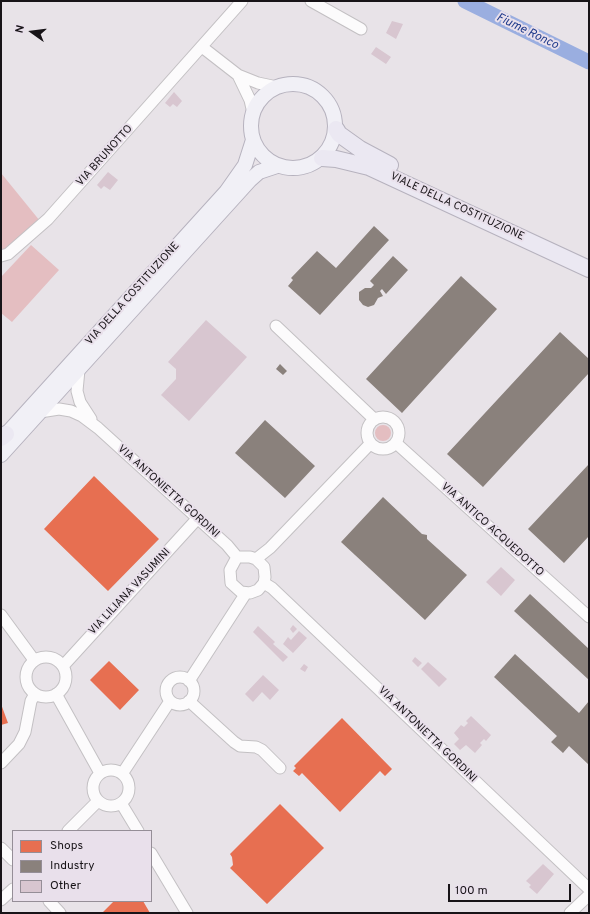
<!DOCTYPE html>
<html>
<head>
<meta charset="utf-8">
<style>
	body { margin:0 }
	#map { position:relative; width:590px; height:914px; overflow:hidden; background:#e8e3e8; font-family:Overpass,sans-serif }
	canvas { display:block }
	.frame { position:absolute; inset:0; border:2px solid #181418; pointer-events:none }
	.legend { position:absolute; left:12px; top:830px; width:140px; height:72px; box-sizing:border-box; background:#e9e0eb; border:1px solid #958e97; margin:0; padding:5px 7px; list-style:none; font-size:12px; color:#181418 }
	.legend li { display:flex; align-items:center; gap:8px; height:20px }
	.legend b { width:20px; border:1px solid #958e97 }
	.north { position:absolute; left:12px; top:12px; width:40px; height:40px; -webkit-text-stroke:3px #e9e0eb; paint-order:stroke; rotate:284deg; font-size:11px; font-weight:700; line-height:16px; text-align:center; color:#181418 }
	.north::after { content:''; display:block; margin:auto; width:14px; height:18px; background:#181418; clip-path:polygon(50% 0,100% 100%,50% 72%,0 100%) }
	.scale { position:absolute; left:448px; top:884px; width:123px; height:18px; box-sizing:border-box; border:2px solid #181418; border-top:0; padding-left:5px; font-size:12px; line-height:14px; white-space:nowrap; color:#181418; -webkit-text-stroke:3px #e9e0eb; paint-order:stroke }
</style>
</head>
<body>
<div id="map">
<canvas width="590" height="914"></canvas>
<div class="frame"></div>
<ul class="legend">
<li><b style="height:11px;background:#e76f51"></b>Shops</li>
<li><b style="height:11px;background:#8a817c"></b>Industry</li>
<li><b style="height:11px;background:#d8c6d0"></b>Other</li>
</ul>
<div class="north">N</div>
<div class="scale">100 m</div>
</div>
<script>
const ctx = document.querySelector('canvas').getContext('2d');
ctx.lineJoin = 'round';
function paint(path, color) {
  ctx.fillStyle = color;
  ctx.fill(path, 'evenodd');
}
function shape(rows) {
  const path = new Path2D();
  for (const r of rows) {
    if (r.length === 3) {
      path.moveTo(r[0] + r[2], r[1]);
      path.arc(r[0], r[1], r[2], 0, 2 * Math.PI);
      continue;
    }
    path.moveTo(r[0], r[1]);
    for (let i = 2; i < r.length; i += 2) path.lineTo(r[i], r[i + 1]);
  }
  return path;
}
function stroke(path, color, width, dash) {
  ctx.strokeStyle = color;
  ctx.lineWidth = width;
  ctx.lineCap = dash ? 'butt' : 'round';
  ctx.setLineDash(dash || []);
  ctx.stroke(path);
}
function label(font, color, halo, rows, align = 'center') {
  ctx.font = font + ' Overpass,sans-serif';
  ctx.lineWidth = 4;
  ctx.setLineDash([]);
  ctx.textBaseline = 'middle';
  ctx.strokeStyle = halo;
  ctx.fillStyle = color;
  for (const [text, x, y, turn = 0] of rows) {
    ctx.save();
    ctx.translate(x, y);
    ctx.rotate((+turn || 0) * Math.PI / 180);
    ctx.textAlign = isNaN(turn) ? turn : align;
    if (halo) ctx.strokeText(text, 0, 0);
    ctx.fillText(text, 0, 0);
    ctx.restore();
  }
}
paint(shape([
	[1,173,40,221,1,252],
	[31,245,59,270,12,322,1,313,1,277],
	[383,433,8]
]), '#e4bec1');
paint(shape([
	[94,476,159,539,108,591,44,529],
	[109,661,139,690,120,710,90,680],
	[1,704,8,723,1,725],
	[342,718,392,769,385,776,380,771,340,812,302,773,299,776,293,771,296,768,294,766],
	[280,804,324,848,267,904,230,868,233,865,232,857,230,854],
	[114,901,143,901,150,913,102,913]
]), '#e76f51');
paint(shape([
	[374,226,389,240,320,315,288,286,293,280,291,278,317,251,336,268],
	[393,256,408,270,386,294,382,289,380,291,383,296,378,298,374,305,368,307,363,305,359,300,359,292,365,288,371,288,374,285,370,281],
	[461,276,497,309,402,413,366,379],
	[560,332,589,359,589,373,483,487,447,454],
	[280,364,287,371,283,375,276,369],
	[265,420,315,466,285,498,235,453],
	[589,464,589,536,564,563,528,529],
	[383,497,422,534,427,535,427,539,467,575,425,620,341,542],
	[530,594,589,649,589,680,514,611],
	[515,654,579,713,589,701,589,765,569,746,563,753,551,742,557,736,494,677]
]), '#8a817c');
stroke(shape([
	[465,1,589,62]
]), '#9aaee0', 15);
paint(shape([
	[392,21,403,24,396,39,386,33],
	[376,47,391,57,386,64,371,54],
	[174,92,182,101,177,107,173,104,170,107,165,103],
	[108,172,118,180,110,190,104,186,101,189,97,185],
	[206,320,247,357,189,421,161,395,176,379,176,369,168,362],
	[501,567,515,580,501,596,486,582],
	[293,625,297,629,293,633,290,629],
	[258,626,275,642,273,644,288,657,283,662,253,632],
	[299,631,307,638,293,653,283,644,288,637,291,640],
	[415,657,422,663,418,667,412,661],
	[428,662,447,679,439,687,421,669],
	[304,664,308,667,305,672,300,669],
	[263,675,279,690,270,700,262,692,253,702,245,694],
	[471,716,491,735,486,741,484,739,480,743,482,745,475,753,466,745,460,750,454,744,459,739,454,733,461,725,464,727,468,723,466,721],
	[543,864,554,874,537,894,529,887,531,885,526,881]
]), '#d8c6d0');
const minor = shape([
	[311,1,361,29],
	[202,47,238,75,258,83,277,87],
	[238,75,250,100,253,113],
	[1,256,8,254,48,219,242,1],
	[276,326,374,419],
	[79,370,77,391,80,402,91,419],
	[40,412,59,409,71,411,82,416,98,428,227,545,237,557],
	[383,433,16],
	[396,443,589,617],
	[237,557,250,557,256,559,264,567,265,577,264,583,258,590,250,593,241,592,231,583,230,570,237,557],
	[256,559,270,548,370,444],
	[264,583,272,588,589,889],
	[1,615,34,660],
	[46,677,20],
	[63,666,197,519],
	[180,691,14],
	[189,681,246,593],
	[56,694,100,773],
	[189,701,234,742,240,746,256,747,262,750,280,768],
	[1,763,19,744,25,732,31,701,35,694],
	[111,788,18],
	[122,774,170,701],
	[121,803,138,831],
	[68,831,98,801],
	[1,848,13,860],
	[151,853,187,913],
	[1,900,13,889],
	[49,901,60,913],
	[570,913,589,895]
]);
const major = shape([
	[293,126,42],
	[1,440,226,192,245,165,253,140],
	[1,455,250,180,259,172,277,166]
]);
const highway = shape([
	[336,129,339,134,360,149,390,165],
	[322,158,336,159,369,167,589,269],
	[1,438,6,434]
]);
stroke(minor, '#c3c0c3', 13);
stroke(major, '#b6b2be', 16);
stroke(highway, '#b6b2be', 18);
stroke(minor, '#fcfbfc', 11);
stroke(major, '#f1f0f6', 14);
stroke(highway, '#ebe8f2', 16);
label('11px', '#181418', '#e9e0eb', [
	["VIA BRUNOTTO",105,156,-48],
	["VIALE DELLA COSTITUZIONE",457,207,25],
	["VIA DELLA COSTITUZIONE",133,294,-48],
	["VIA ANTONIETTA GORDINI",168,492,42],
	["VIA ANTICO ACQUEDOTTO",492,530,42],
	["VIA LILIANA VASUMINI",130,592,-47],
	["VIA ANTONIETTA GORDINI",427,735,44]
]);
label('italic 12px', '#1f3a8b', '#e9e0eb', [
	["Fiume Ronco",527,32,26]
]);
</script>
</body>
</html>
